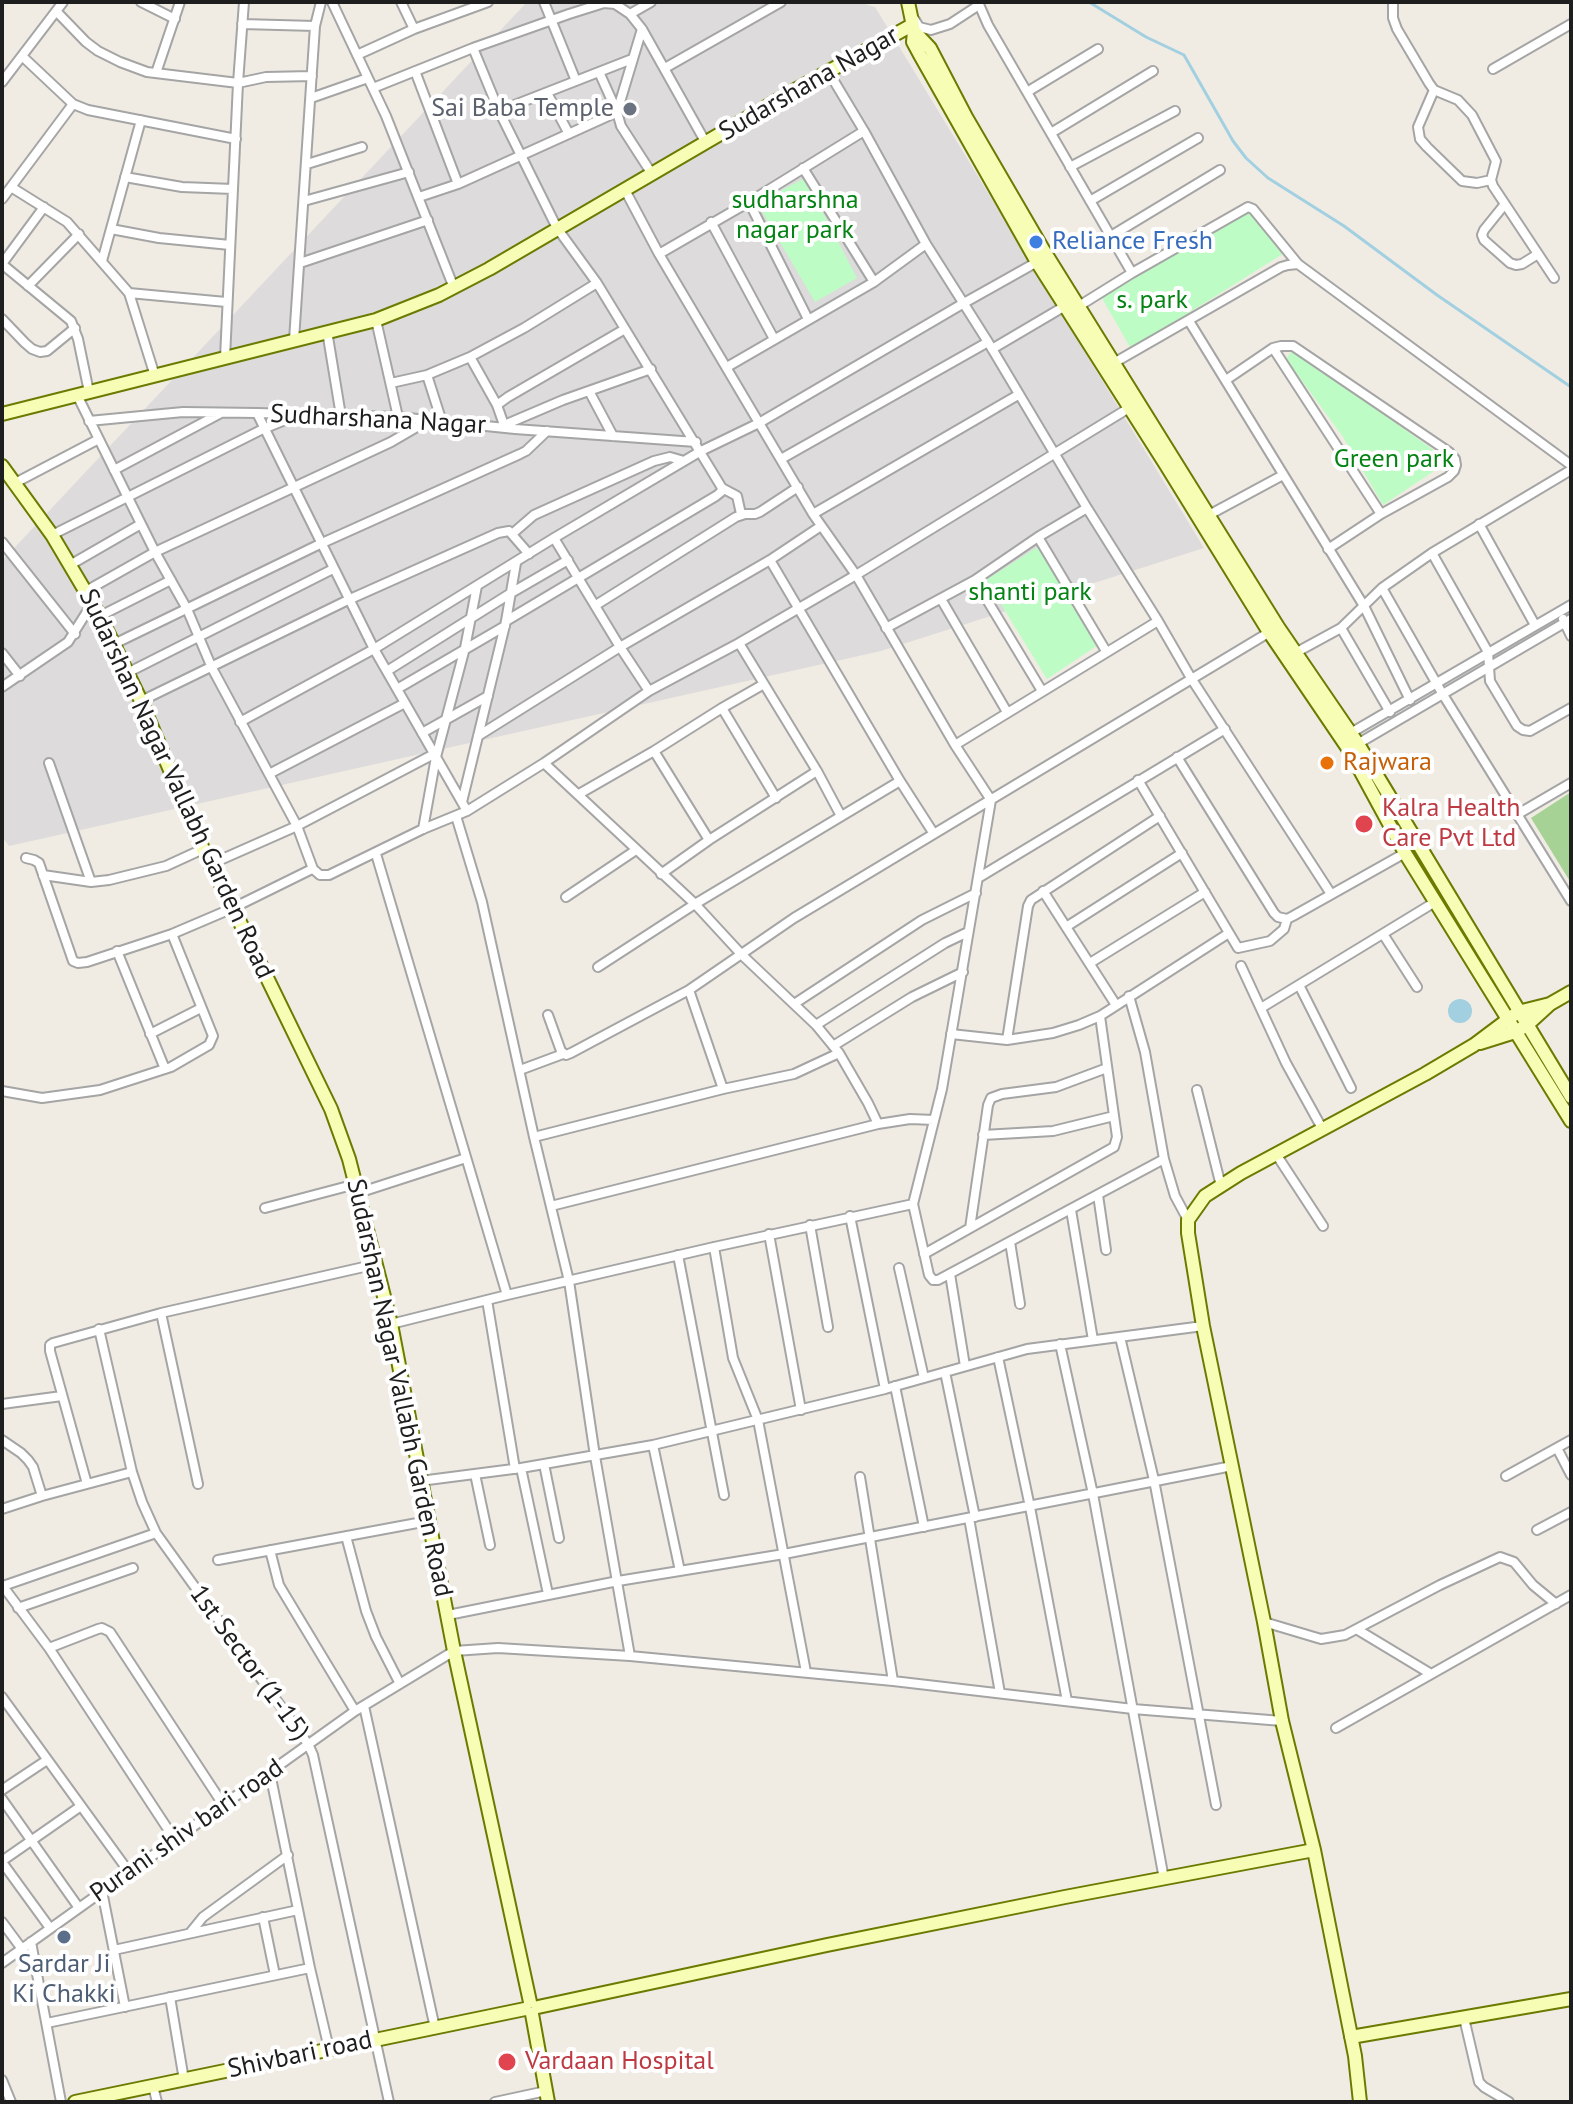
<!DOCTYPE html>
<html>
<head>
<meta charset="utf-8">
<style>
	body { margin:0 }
	#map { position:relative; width:1573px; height:2104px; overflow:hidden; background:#f0ece4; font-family:"PT Sans",sans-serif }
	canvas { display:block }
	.frame { position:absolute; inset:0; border:4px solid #1e1e1e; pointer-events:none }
</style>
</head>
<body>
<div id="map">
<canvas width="1573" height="2104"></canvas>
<div class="frame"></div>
</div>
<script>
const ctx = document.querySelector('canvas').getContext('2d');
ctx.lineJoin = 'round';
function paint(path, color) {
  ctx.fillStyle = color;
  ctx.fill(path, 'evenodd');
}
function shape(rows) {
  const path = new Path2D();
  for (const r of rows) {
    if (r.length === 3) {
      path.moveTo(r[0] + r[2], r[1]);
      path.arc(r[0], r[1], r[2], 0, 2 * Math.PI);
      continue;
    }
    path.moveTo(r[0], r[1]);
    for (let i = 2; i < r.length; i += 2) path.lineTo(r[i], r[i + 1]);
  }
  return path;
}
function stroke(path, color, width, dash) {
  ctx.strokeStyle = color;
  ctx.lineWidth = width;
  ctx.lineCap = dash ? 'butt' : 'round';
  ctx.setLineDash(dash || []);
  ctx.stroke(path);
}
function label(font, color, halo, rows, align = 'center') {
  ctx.font = font + ' "PT Sans",sans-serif';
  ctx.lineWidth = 8;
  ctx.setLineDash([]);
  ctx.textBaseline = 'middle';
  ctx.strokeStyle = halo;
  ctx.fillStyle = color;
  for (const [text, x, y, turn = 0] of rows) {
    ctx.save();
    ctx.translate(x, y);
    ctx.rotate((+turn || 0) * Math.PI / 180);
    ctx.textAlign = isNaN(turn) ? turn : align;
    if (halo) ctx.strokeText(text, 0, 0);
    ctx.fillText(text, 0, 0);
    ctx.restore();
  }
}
paint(shape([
	[527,2,858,2,875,7,1204,548,881,651,9,846,2,837,2,561]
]), '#dddbdb');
paint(shape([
	[1571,792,1571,883,1531,818]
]), '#a6d296');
paint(shape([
	[805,178,857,278,815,302,757,203],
	[1255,205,1286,252,1131,349,1102,298],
	[1291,352,1301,355,1449,461,1383,505,1343,437,1286,359],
	[1039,546,1098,645,1047,679,986,580]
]), '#befcc5');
paint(shape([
	[1460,1011,12]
]), '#a2d0e0');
stroke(shape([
	[1089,2,1146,37,1184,55,1233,141,1246,158,1268,178,1344,226,1437,295,1571,387]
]), '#a2d0e0', 3);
const street = shape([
	[141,2,175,19],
	[332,2,386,116,454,288],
	[401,2,414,29],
	[544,2,576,81],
	[978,2,988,25,1132,273],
	[1393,2,1393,18,1397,29,1429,83,1434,90,1458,100,1472,115,1496,161,1491,180,1493,186,1554,278],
	[56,11,86,42,98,51,120,62,147,72,238,83,266,77,312,76],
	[630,14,651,2],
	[915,20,919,27,931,30,950,24,979,5],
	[242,24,315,26],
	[642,29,617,112,621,126,652,174],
	[473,48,499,111,557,228,597,283,722,488,721,492,716,496,506,621],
	[357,55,414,29,488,2],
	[22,56,73,104,88,110,236,139],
	[665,68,781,2],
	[1493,69,1571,24],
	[415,71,458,184],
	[828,71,864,131,926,244,988,342,1087,508,1158,621,1191,678,1331,894],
	[156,73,180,2],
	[2,82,63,2],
	[373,88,473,48,569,14,604,3,615,4,630,14,642,29,706,143],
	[1434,90,1418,127,1420,139,1427,147,1462,181,1477,183,1491,180],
	[1027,92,1098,49],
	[547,93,569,134],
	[311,98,368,78],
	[499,111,632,59],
	[1051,133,1153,71],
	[307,164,362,147],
	[1070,167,1175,111],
	[803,168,874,282],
	[125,177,182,187,233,189],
	[11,187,67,222,129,293,155,376],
	[625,190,659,254,813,514,856,575,955,745,991,800,942,1089,913,1204,929,1275,933,1280,938,1280,1164,1159],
	[419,197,458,184,617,112,599,72],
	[2,199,73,104],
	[304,201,409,172],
	[1090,201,1198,138],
	[749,202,808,319],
	[1505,204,1484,230,1482,235,1484,240,1510,263,1516,265,1522,264,1538,254],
	[711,222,774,339],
	[111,229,159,238,230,245],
	[1111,236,1220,170],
	[659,254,749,202,864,131],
	[102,261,141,120],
	[300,263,428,220],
	[2,264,71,321,78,339,89,392],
	[2,264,44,207],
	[28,286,79,234],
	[129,293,226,302],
	[1079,306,1132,273,1248,207,1253,209,1298,264],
	[2,319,25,343,32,349,40,352,47,351,75,328],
	[376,320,398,417],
	[1189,321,1364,606,1410,700],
	[327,331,341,416],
	[294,340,315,26,321,2],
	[1273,348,1381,514],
	[992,349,1065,306],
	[470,357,497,405,504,425],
	[225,358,238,83,244,2],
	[1112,364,1281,267,1288,265,1298,264,1571,465],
	[727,367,874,282,926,244],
	[427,375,442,422],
	[1226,380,1273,348,1281,346,1293,346,1449,452,1455,459,1456,465,1454,471,1448,477,1381,514,1328,549],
	[391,383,427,375,470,357,524,328,597,283],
	[589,391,613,436],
	[77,395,155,552,187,609,212,668,297,826,313,869],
	[497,405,508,397,625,329],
	[257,413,398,417,515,429,696,442],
	[89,421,183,412,257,413,374,649,467,811],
	[502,426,563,400,651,369],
	[781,459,988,342],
	[114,470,221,413],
	[15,483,99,439],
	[722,488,737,496,741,514],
	[813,514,1018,395],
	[1207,516,1283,475],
	[1479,524,1535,625],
	[512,534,534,515,654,461,670,457,684,461],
	[52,535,263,429,295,416],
	[1038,537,1106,651],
	[554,538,620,647,649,691],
	[2,542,75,634],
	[1432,553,1488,652,1490,681,1517,726,1523,730,1530,731,1571,708],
	[770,560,821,526],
	[70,565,141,524],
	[975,580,1042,691],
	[1382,588,1442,693,1571,901],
	[86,591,155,552,391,442,427,421],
	[941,599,1007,712],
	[596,605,736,517,745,514,755,514,760,512,798,487],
	[100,616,171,580],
	[1563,619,1571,636],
	[886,628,975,580,1038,537,1087,508],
	[1341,628,1390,712],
	[739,643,817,771,841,816],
	[114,644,320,544,520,454,526,451,547,431],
	[1297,652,1341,628,1382,588,1432,553,1571,470],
	[2,653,20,676],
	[387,671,511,593,568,560],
	[129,672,333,569],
	[2,687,68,642,93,602],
	[397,689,505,626],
	[141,701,348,600,498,533,509,531,529,554],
	[722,708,776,798],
	[240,722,374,649,554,538,701,451,759,423,964,303,1037,262],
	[422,733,488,696],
	[1349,734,1571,605],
	[478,736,620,647,770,560,900,781,934,834],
	[955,745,1158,621],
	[1354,746,1571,619],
	[654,751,709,840],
	[1177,757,1274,913,1278,917,1287,919,1293,916,1405,853],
	[49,763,91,882],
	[544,763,649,691,739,643,856,575,1129,408],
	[269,774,405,703],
	[1138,780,1238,948,1270,941,1284,929,1287,919],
	[579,794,654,751,722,708,764,684],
	[462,802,506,621,516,563],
	[1518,814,1571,783],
	[456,816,482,902,534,1137,569,1281,595,1456,630,1656],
	[423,829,436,757,465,648,477,586],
	[376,854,507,1295],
	[26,858,34,860,39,863,73,961,78,963,87,962,172,934,233,908,310,870,313,869,320,875,329,875,423,829,467,811,544,763,695,904,742,955,816,1025,839,1053,868,1103,878,1124],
	[211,864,297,826,434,754],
	[661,874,709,840,817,771],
	[43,875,91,882,109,880,166,866,203,849],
	[978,878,1225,729],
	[1043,891,1116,1005],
	[566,897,636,850],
	[1066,927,1182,853],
	[1383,934,1417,987],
	[117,951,165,1069],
	[1090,963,1205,892],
	[1241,966,1286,1063,1323,1130],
	[598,967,695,904,900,781],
	[1299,985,1351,1088],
	[689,990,723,1089],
	[1129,996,1145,1052,1164,1159,1175,1196,1188,1220],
	[794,1004,922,920,976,893],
	[1261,1008,1435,902],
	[548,1015,561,1051,566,1055,571,1053,689,990,794,918,1273,630],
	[816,1025,945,943,968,932],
	[150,1034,201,1008],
	[951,1034,1007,1040,1053,1033,1079,1025,1100,1016,1229,933],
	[1007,1040,1028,906,1031,900,1160,816],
	[833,1046,912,997,963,972],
	[520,1070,563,1054],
	[1197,1090,1221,1186],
	[2,1091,42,1098,100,1090,171,1067,209,1045,213,1036,172,934],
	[983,1135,1053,1131,1114,1116],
	[534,1137,723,1089,794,1074,839,1053],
	[1276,1154,1323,1226],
	[358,1193,466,1158],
	[1098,1195,1106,1250],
	[551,1206,878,1124,910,1119,934,1120],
	[265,1208,356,1184],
	[1071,1210,1093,1340],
	[850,1216,885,1389],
	[810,1225,828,1327],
	[970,1228,988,1105,991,1098,1002,1094,1056,1087,1107,1068],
	[769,1234,801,1410],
	[1010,1242,1020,1304],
	[714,1247,733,1358,758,1420,806,1672],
	[924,1254,1114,1147,1117,1137,1100,1016],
	[678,1255,724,1495],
	[899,1268,924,1378],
	[950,1274,965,1366],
	[487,1300,515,1469],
	[161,1313,198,1484],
	[391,1324,507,1295,714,1247,913,1204],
	[99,1329,132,1472,142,1502,156,1533,308,1744,313,1755,389,2102],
	[1120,1337,1154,1480,1216,1805],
	[1060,1344,1093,1494,1164,1879],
	[998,1357,1030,1507,1067,1701],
	[945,1372,975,1517],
	[895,1386,924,1527],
	[2,1404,62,1396],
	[2,1440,21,1453,28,1460,33,1467,42,1496],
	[653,1445,680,1571],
	[1557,1448,1571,1475],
	[544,1464,559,1538],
	[521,1468,548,1594],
	[475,1474,490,1545],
	[1506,1476,1571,1440],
	[860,1477,893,1681],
	[420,1481,521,1468,653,1445,885,1389,1027,1349,1203,1326],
	[87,1484,50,1351,50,1345,53,1343,161,1313,377,1264],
	[2,1509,42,1496,132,1472],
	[969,1518,1000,1693],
	[1537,1530,1571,1512],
	[346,1536,366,1611,376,1637,400,1684],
	[270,1550,279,1585,355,1711],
	[218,1560,428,1521],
	[2,1585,49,1648,175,1840],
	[3,1586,156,1533],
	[18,1608,133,1568],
	[448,1615,618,1581,784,1554,1232,1466],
	[1264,1622,1321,1639,1345,1635,1440,1585,1500,1557,1514,1562,1533,1585,1556,1604],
	[1358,1630,1431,1674],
	[49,1648,98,1629,102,1628,110,1632,224,1806],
	[2,1697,129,1872],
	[364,1706,435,2028],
	[1336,1728,1571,1595],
	[270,1773,310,1968,329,2049],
	[2,1790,47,1760],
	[2,1799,79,1908],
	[2,1861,81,1806],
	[2,1862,50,1928],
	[102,1891,125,2007],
	[263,1917,275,1975],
	[2,1922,22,1949],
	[190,1933,203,1917,288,1855],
	[31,1942,61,2102],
	[114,1950,298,1910],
	[2,1963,355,1711,454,1651,498,1648,630,1656,893,1681,1133,1709,1282,1721],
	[170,1997,184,2080],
	[1464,2018,1479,2082,1484,2087,1509,2102],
	[47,2023,310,1968],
	[2,2080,11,2102],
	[153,2086,157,2102],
	[495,2102,546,2091]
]);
const secondary = shape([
	[908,2,914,31,913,42,920,55,1037,262,1166,465,1269,632,1349,750,1405,853,1571,1121],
	[914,31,930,48,966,117,1044,251,1278,627,1358,744,1571,1097],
	[2,414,376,320,439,295,489,269,797,89,912,25],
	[2,466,52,535,100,616,141,701,203,849,233,908,331,1109,349,1159,391,1324,454,1651,530,2002],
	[1480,1043,1515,1032,1527,1025,1550,1004,1571,992],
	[538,2007,827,1945,1065,1897,1314,1850],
	[532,2014,548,2102],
	[1351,2037,1571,1999],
	[75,2102,525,2009],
	[1360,2102,1355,2056,1314,1850,1282,1721,1264,1622,1203,1326,1188,1233,1188,1220,1205,1196,1241,1173,1425,1074,1474,1045,1518,1012,1550,1004]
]);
stroke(street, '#a5a5a5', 12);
stroke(secondary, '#6a7b00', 16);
stroke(street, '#fff', 8);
stroke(secondary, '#f7fdb5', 12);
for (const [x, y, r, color] of [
	[630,109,8,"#6b7280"],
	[1036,242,8,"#3f7fe0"],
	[1327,763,8,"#e8710a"],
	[1364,824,10,"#e0444e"],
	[64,1937,8,"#5c6f8a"],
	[507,2062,10,"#e0444e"]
]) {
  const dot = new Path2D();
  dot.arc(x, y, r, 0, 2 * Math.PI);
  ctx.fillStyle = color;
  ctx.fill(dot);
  stroke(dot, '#fff', 3);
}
label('26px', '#1e1e1e', '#fff', [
	["Sudarshana Nagar",809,84,-30],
	["Sudharshana Nagar",378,420,3],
	["Sudarshan Nagar Vallabh Garden Road",176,784,65],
	["Sudarshan Nagar Vallabh Garden Road",399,1388,78],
	["1st Sector (1-15)",249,1663,54],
	["Purani shiv bari road",187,1831,-35],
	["Shivbari road",300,2055,-12]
]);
label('26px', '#5b616d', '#fff', [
	["Sai Baba Temple",614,109]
], 'right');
label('26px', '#058314', '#fff', [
	["sudharshna",795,201],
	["nagar park",795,231],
	["s. park",1152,301],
	["Green park",1394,460],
	["shanti park",1030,593]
]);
label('26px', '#366cbe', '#fff', [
	["Reliance Fresh",1052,242]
], 'left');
label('26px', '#c56008', '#fff', [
	["Rajwara",1343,763]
], 'left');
label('26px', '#be3a42', '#fff', [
	["Kalra Health",1382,809],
	["Care Pvt Ltd",1382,839],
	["Vardaan Hospital",525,2062]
], 'left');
label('26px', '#4e5e75', '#fff', [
	["Sardar Ji",64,1965],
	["Ki Chakki",64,1995]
]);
</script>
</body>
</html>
